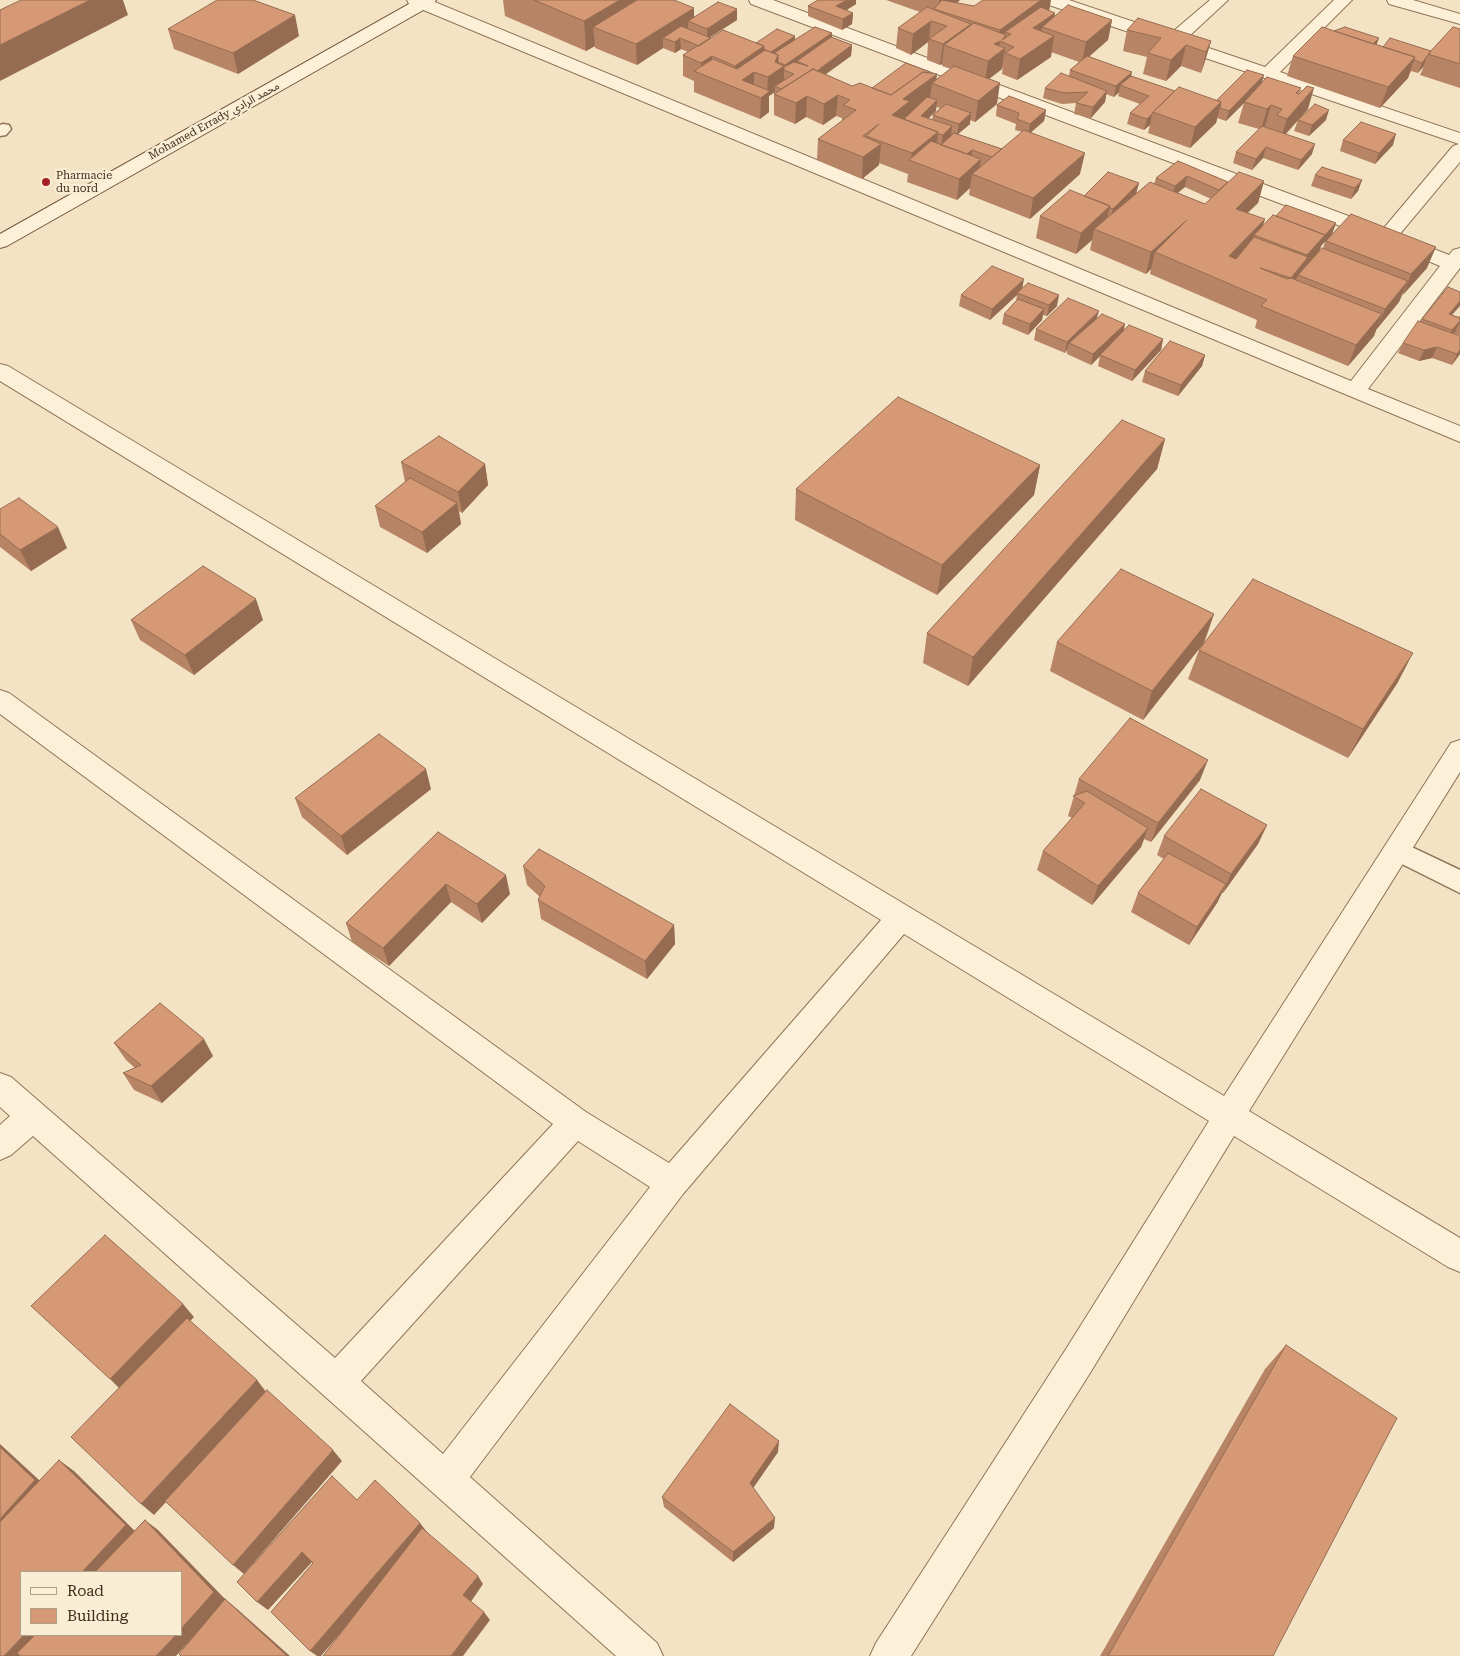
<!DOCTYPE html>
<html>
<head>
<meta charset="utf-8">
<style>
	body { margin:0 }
	#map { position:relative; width:1460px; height:1656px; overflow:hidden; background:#f3e3c4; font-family:"Roboto Serif",serif }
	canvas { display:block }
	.legend { position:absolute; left:20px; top:1571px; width:162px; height:65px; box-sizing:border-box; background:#f9edd4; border:1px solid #aea08b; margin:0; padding:6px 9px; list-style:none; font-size:15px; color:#3e2c1d }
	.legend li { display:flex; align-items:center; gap:10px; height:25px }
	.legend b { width:25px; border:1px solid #aea08b }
</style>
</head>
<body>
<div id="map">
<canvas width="1460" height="1656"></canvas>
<ul class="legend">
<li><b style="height:6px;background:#fcf0d8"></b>Road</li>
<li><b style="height:14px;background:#d59a75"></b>Building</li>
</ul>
</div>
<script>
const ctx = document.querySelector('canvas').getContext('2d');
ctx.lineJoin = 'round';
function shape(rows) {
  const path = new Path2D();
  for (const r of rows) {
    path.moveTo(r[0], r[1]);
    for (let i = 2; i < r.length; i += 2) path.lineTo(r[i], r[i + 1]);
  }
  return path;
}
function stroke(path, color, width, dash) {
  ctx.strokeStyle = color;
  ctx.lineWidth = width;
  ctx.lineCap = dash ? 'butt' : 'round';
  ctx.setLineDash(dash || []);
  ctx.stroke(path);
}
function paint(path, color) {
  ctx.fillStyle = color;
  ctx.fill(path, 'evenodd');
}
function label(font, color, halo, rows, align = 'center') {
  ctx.font = font + ' "Roboto Serif","Noto Sans Arabic",serif';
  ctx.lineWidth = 4.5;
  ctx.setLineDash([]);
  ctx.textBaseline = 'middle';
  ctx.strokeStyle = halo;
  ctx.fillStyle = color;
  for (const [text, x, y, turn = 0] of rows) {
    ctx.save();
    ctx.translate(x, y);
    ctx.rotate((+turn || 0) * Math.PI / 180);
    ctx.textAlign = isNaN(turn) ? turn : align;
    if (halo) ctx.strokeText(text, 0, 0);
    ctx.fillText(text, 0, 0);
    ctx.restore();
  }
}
const lane = shape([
	[3,124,9,125,11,129,6,135,0,136,0,125,3,124],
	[1397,840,1460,870,1460,893,1388,857,1384,850,1388,843,1397,840]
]);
const street = shape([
	[407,0,430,0,1351,381,1440,266,1380,241,751,4,749,0,773,0,1383,229,1453,146,1459,144,1046,4,1044,0,1069,0,1170,34,1210,0,1228,0,1185,40,1265,67,1334,0,1352,0,1280,72,1460,133,1460,162,1399,235,1449,255,1453,250,1460,248,1460,268,1368,389,1460,426,1460,442,409,4,407,0],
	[1387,0,1413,0,1460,14,1460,24,1389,4,1387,0],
	[0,364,8,366,1224,1096,1451,743,1460,740,1460,772,1249,1111,1460,1238,1460,1272,1448,1267,1234,1136,1090,1373,911,1656,870,1656,876,1643,1066,1349,1209,1121,904,934,683,1194,470,1477,657,1643,663,1656,616,1656,33,1136,11,1155,0,1160,0,1125,10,1116,0,1107,0,1073,11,1077,335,1358,553,1124,0,714,0,690,9,693,586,1112,669,1163,881,920,0,381,0,364],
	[578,1141,650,1187,443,1454,361,1381,578,1141]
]);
const secondary = shape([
	[416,0,436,0,434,4,7,246,0,248,0,234,416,0]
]);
stroke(lane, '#907458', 3);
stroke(street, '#907458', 2);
stroke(secondary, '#72543b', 2);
paint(lane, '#fcf0d8');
paint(street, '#fcf0d8');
paint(secondary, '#fcf0d8');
paint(shape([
	[503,0,674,0,694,18,737,9,737,20,710,37,756,43,795,36,795,40,832,33,832,38,852,45,851,56,825,74,852,86,872,88,930,72,930,73,936,80,951,69,942,66,942,64,940,65,927,60,928,42,911,55,896,48,898,28,920,12,886,0,960,0,957,3,974,6,1049,11,1055,13,1054,17,1112,20,1108,40,1089,56,1131,76,1175,91,1217,100,1262,83,1301,88,1299,94,1308,109,1286,134,1312,154,1298,170,1263,158,1252,170,1233,163,1236,152,1259,129,1238,123,1244,103,1226,121,1217,118,1216,123,1190,148,1148,133,1150,125,1144,130,1127,124,1130,113,1140,104,1118,96,1119,92,1114,97,1106,94,1105,102,1091,118,1074,114,1076,103,1062,104,1043,98,1045,88,1069,76,1070,70,1079,62,1051,52,1051,57,1017,80,1002,74,1003,65,1002,69,989,79,997,104,975,122,970,120,970,124,958,134,1002,149,1022,132,1015,130,1016,124,996,116,997,105,1046,110,1044,121,1031,132,1080,174,1030,219,969,195,970,188,957,200,907,182,908,174,879,163,879,165,862,179,817,160,818,139,842,121,842,118,836,116,823,125,806,117,795,124,774,115,774,94,775,92,769,96,769,112,760,119,694,92,694,81,683,76,683,55,688,52,681,49,675,53,663,48,637,65,595,48,595,46,586,51,505,16],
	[936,107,940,108,933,115,932,120,928,119,936,111],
	[818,0,856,0,856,4,846,10,853,13,852,24,842,30,808,16,808,6],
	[168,29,299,36,238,74,174,49],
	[1460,29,1460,88,1420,75,1424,66,1418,73,1411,71,1408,78,1380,108,1287,76,1293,56,1377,45,1383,47,1431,51],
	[1127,30,1211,41,1205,61,1201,73,1181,66,1166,81,1143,74,1147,57,1123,51],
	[1298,120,1326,120,1309,136,1294,131],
	[1343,140,1393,145,1375,164,1340,151],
	[1178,161,1228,182,1264,181,1258,203,1247,213,1263,226,1276,216,1336,223,1332,234,1427,268,1402,295,1399,302,1376,330,1374,336,1348,366,1255,328,1257,320,1150,274,1151,269,1146,274,1090,250,1092,240,1076,254,1036,238,1040,216,1084,196,1139,183,1136,193,1154,184,1156,178],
	[1185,187,1211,199,1205,204,1178,193],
	[1325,241,1323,249,1319,252,1321,246],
	[1315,175,1362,180,1358,191,1351,199,1311,186],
	[1022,288,1057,306,1047,316,1043,315,1042,320,1028,335,1002,324,1004,314,1016,301,1017,295,990,320,959,306,961,295],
	[1452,315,1459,317,1460,315,1460,335,1454,334,1455,332,1453,334,1460,354,1452,365,1432,358,1419,361,1398,353,1403,343,1420,322,1422,319],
	[1097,318,1124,330,1163,339,1161,350,1132,381,1098,366,1100,356,1091,365,1067,354,1067,350,1065,353,1034,340,1036,329],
	[1205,355,1202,366,1178,396,1142,382,1145,371],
	[1165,439,1157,469,968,686,923,663,927,633],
	[401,462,485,464,488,485,462,513,459,511,461,524,427,553,380,527,375,506,405,482],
	[1040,465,1034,495,937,595,795,520,796,489],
	[0,509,67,548,31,571,0,547],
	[1214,614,1204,644,1398,682,1348,758,1188,679,1199,650,1202,645,1143,720,1050,671,1057,642],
	[131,620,263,620,194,675,140,640],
	[1079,779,1200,780,1151,842,1144,839,1141,847,1092,905,1037,870,1043,851,1072,818,1068,816],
	[431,789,347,855,302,817,295,798],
	[1267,825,1258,844,1223,893,1222,893,1217,903,1189,945,1131,912,1138,893,1164,859,1157,855,1164,836],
	[438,832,510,894,482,923,451,902,389,966,352,942,346,923],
	[523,866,674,925,675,944,647,979,541,919,538,900,540,897,527,885],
	[114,1043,213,1056,162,1103,134,1090,123,1073,135,1068,126,1060],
	[1286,1345,1273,1656,1100,1656,1265,1369],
	[778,1452,753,1488,774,1528,733,1562,664,1507,662,1497]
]), '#b78465');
paint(shape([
	[90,0,123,0,128,15,0,81,0,45],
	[620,0,647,0,593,27,595,46,586,51,584,21],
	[847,0,856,0,856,4,836,17,836,6],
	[939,0,960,0,944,12,938,10],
	[1041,0,1051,0,1049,12,1011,34,1005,32,1004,38,1006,35,1005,44,1000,41,998,54,1005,48,1002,69,985,82,988,61,994,44,998,42,1000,30],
	[694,8,694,24,688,21,688,32,663,38,663,48,637,65,636,44],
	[737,9,737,20,707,39,707,29],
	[853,13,852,24,842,30,843,19],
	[1055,13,1052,30,1042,27,1040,41,1033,28],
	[295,15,299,36,238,74,233,53],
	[1112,20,1108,40,1082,63,1086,42],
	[931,21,929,39,928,42,911,55,913,34],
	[971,24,968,44,944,45,942,64,940,65,943,44],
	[832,33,831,44,797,61,797,67,785,70,785,65],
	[795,36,794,47,778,57,778,70,784,66,784,86,775,86,775,92,769,96,769,112,760,119,761,98,767,93,768,77,775,62,754,72,754,92,735,86,735,66,764,46],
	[1054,36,1051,57,1017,80,1020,59],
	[680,38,681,49,675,53,675,42],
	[1379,38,1375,49,1370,47],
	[1211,41,1205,61,1201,73,1206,52],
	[852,45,851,56,818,80,793,102,818,69],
	[1186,45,1181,66,1166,81,1171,60],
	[712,56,712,77,701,74,701,63],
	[1427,56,1424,66,1418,73,1422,63],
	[1415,57,1408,78,1380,108,1388,87],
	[930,72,930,79,937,74,936,85,932,83,930,98,890,136,893,101],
	[1132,72,1130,82,1120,85,1119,92,1114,97,1116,86],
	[1264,75,1261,86,1244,102,1244,103,1226,121,1229,111],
	[1000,83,997,104,975,122,978,101],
	[1314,88,1308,109,1280,140,1287,119],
	[1107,91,1105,102,1091,118,1093,107],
	[838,95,836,116,823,125,824,104],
	[807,96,806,117,795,124,796,103],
	[937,100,936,111,919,127,921,116],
	[1221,102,1216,123,1190,148,1195,127],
	[1271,105,1265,126,1261,130,1267,109],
	[1046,110,1044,121,1028,135,1030,124],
	[1329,110,1326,120,1309,136,1312,125],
	[971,113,970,124,957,135,959,124],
	[1152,114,1150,125,1144,130,1147,119],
	[952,126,951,137,941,146,943,135],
	[938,132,936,153,911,161,912,153],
	[1396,134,1393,145,1375,164,1379,153],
	[881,144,879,165,862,179,863,157],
	[1315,144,1312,154,1298,170,1301,160],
	[1266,147,1263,158,1252,170,1256,159],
	[972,150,971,161,960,161],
	[1085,153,1080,174,1030,219,1033,198],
	[981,159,978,176,972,174,970,188,957,200,959,179],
	[1187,176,1185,187,1172,197,1175,186],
	[1362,180,1358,191,1351,199,1355,188],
	[1264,181,1258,203,1230,230,1236,209],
	[1139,183,1136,194,1110,220,1113,209],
	[1110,206,1105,227,1094,229,1092,240,1076,254,1081,233],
	[1265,219,1260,237,1254,235,1249,250,1223,277,1229,256],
	[1187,220,1155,252,1151,269,1146,274,1151,252],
	[1336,223,1332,234,1321,246,1318,256,1300,276,1300,275,1298,275,1294,286,1291,278,1305,261,1307,255],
	[1436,247,1427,268,1403,295,1411,274],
	[1024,279,1022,290,1017,293,1017,295,990,320,992,309],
	[1408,281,1399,302,1376,330,1385,309],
	[1059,295,1057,306,1047,316,1049,305],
	[1460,301,1460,306,1444,324,1449,314],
	[1044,309,1042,320,1028,335,1030,324],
	[1099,311,1096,321,1069,343,1067,350,1065,353,1067,342],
	[1382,314,1374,336,1348,366,1356,345],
	[1460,321,1455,332,1447,341,1452,330],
	[1125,324,1123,335,1100,355,1100,356,1091,365,1093,354],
	[1163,339,1161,350,1132,381,1135,370],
	[1437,347,1432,358,1419,361,1424,350],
	[1460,350,1460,354,1452,365,1457,354],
	[1205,355,1202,366,1178,396,1181,385],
	[1165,439,1157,469,968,686,973,657],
	[485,464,488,485,462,513,458,492],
	[1040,465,1034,495,937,595,942,565],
	[457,503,461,524,427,553,422,532],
	[58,527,67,548,31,571,20,550],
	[256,599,263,620,194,675,185,655],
	[1214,614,1203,644,1143,720,1152,691],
	[1413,653,1398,682,1348,758,1363,729],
	[1208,760,1200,780,1151,842,1158,823],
	[426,769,431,789,347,855,341,836],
	[1267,825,1258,844,1223,893,1231,874],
	[1148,828,1141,847,1092,905,1098,886],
	[506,875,510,894,482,923,477,904],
	[446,884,451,902,389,966,383,948],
	[1226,884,1217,903,1189,945,1197,927],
	[674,925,675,944,647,979,645,961],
	[204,1039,213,1056,162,1103,151,1086],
	[183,1304,194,1317,123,1392,110,1379],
	[257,1380,267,1393,154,1515,141,1504],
	[779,1441,778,1452,749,1494,750,1483],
	[0,1444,51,1491,0,1547],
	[333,1450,342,1461,244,1574,233,1565],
	[59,1460,74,1471,139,1535,105,1572,82,1572],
	[775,1518,774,1528,733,1562,733,1552],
	[145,1520,158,1530,226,1600,236,1608,290,1656,287,1656,226,1601,176,1656,156,1656,176,1635,181,1635,181,1629],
	[420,1523,427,1532,321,1656,317,1656,310,1651],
	[302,1552,312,1562,268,1610,257,1602],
	[478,1576,483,1584,470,1603,463,1595],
	[484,1612,490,1620,463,1656,451,1656],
	[24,1635,47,1635,28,1656,4,1656]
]), '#956c52');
const building = shape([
	[21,0,90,0,0,45,0,10,21,0],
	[217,0,253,0,295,15,233,53,168,29,217,0],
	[534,0,620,0,584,21,534,0],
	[637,0,674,0,694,8,636,44,593,27,637,0],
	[818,0,847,0,836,6,853,13,843,19,808,6,818,0],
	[942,0,974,6,983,0,1041,0,1000,30,934,9,942,0],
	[718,2,737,9,707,29,688,21,718,2],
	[1068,5,1112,20,1086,42,1042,27,1068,5],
	[927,7,971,24,943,44,929,39,947,26,931,21,913,34,898,28,927,7],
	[1041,7,1055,13,1033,28,1054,36,1020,59,1005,53,1014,47,1000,41,994,44,1005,48,988,61,944,45,974,23,1006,35,1002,40,1011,34,1005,32,1041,7],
	[1138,18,1211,41,1206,52,1186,45,1171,60,1148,53,1161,38,1127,30,1138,18],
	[681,26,711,38,699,46,680,38,675,42,663,38,681,26],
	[815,27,832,33,785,65,778,62,778,55,774,53,815,27],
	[1322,27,1415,57,1388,87,1293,56,1322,27],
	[1345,27,1379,38,1373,44,1334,31,1345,27],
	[1453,27,1460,29,1460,64,1428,54,1453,27],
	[777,29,795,36,771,52,765,50,764,51,764,46,756,43,777,29],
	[723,30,764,46,735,66,712,56,701,63,683,55,723,30],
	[831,37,852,45,817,71,813,69,781,89,775,86,794,74,784,70,784,67,794,62,808,66,797,61,831,37],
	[1390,38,1431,51,1422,63,1414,60,1415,57,1383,47,1390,38],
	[765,50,778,55,775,62,784,66,768,77,754,72,742,80,770,91,761,98,694,71,713,59,737,69,765,50],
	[1087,56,1132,72,1116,86,1070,70,1087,56],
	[906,63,930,72,929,73,923,72,891,95,872,88,906,63],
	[954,66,1000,83,978,101,932,83,954,66],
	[813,69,852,86,860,83,891,95,923,72,937,74,903,99,910,101,892,115,938,132,912,153,866,136,879,124,863,136,881,144,863,157,818,139,856,110,843,105,850,100,838,95,824,104,807,96,796,103,774,94,813,69],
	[1247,70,1264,75,1229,111,1220,108,1221,102,1217,100,1247,70],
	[1061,73,1107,91,1093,107,1076,103,1088,92,1064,93,1045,88,1061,73],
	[1131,76,1175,91,1153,112,1152,114,1147,119,1130,113,1149,96,1120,85,1131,76],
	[1267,77,1301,88,1296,93,1299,94,1307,86,1314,88,1287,119,1277,115,1282,109,1271,105,1267,109,1244,102,1267,77],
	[1179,87,1221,102,1195,127,1153,112,1179,87],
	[1009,96,1046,110,1030,124,1017,119,1019,113,997,105,1009,96],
	[927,97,937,100,921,116,952,126,943,135,938,134,938,132,904,119,927,97],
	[946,104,971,113,959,124,933,115,946,104],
	[1315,104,1329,110,1312,125,1298,120,1315,104],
	[1361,122,1396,134,1379,153,1343,140,1361,122],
	[1262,126,1315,144,1301,160,1266,147,1256,159,1236,152,1262,126],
	[1024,130,1085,153,1033,198,972,174,1024,130],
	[954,133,1002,149,992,157,972,150,967,154,941,145,954,133],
	[931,141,981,159,959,179,909,160,931,141],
	[1178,161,1228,182,1219,190,1187,176,1175,186,1156,178,1178,161],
	[1322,167,1362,180,1355,188,1315,175,1322,167],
	[1108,172,1139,183,1113,209,1110,208,1110,206,1084,196,1108,172],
	[1239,172,1264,181,1236,209,1265,219,1229,256,1236,259,1254,237,1308,257,1291,278,1260,268,1287,279,1291,278,1382,314,1356,345,1261,306,1267,300,1155,252,1187,220,1151,252,1094,229,1150,182,1205,204,1239,172],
	[1070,190,1110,206,1081,233,1040,216,1070,190],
	[1286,205,1336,223,1325,235,1276,216,1286,205],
	[1351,214,1436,247,1411,274,1326,241,1351,214],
	[1273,215,1325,235,1307,255,1254,235,1273,215],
	[1322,248,1408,281,1385,309,1298,275,1322,248],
	[992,266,1024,279,992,309,961,295,992,266],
	[1028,283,1059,295,1049,305,1017,293,1028,283],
	[1448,287,1460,292,1460,301,1449,314,1460,318,1460,323,1459,323,1460,321,1452,330,1422,319,1448,287],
	[1068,298,1099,311,1067,342,1036,329,1068,298],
	[1018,299,1044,309,1030,324,1004,314,1018,299],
	[1102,314,1125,324,1093,354,1069,343,1102,314],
	[1418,321,1460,336,1460,350,1457,354,1437,347,1424,350,1403,343,1418,321],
	[1129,325,1163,339,1135,370,1100,355,1129,325],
	[1170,341,1205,355,1181,385,1145,371,1170,341],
	[898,397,1040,465,942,565,796,489,898,397],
	[1122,420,1165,439,973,657,927,633,1122,420],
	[439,436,485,464,458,492,401,462,439,436],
	[410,478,457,503,422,532,375,506,410,478],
	[19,498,58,527,20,550,0,534,0,509,19,498],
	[203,566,256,599,185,655,131,620,203,566],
	[1121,569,1214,614,1152,691,1057,642,1121,569],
	[1253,579,1413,653,1363,729,1199,650,1253,579],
	[1130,718,1208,760,1158,823,1079,779,1130,718],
	[379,734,426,769,341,836,295,798,379,734],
	[1201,789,1267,825,1231,874,1164,836,1201,789],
	[1087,791,1148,828,1098,886,1043,851,1085,803,1073,796,1087,791],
	[438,832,506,875,477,904,446,884,383,948,346,923,438,832],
	[539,849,674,925,645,961,538,900,545,886,523,866,539,849],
	[1168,853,1226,884,1197,927,1138,893,1168,853],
	[160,1003,204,1039,151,1086,123,1073,141,1065,114,1043,160,1003],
	[105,1235,183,1304,110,1379,31,1306,105,1235],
	[187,1318,257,1380,141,1504,71,1437,187,1318],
	[1286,1345,1397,1418,1273,1656,1108,1656,1286,1345],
	[267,1390,333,1450,233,1565,165,1501,267,1390],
	[730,1404,779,1441,750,1483,775,1518,733,1552,662,1497,730,1404],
	[0,1447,35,1480,0,1519,0,1447],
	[59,1460,126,1525,82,1572,21,1572,21,1635,24,1635,4,1656,0,1656,0,1522,59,1460],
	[332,1476,357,1500,375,1480,420,1523,310,1651,271,1612,313,1563,302,1552,257,1602,237,1582,332,1476],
	[145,1520,214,1592,181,1629,181,1572,95,1572,145,1520],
	[422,1528,478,1576,463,1595,484,1612,451,1656,323,1656,422,1528],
	[225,1599,287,1656,181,1656,179,1654,225,1599],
	[35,1635,176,1635,156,1656,20,1656,17,1653,35,1635]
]);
paint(building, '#d59a75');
stroke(building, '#956c52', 1);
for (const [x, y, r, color] of [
	[46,182,5,"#a62126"]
]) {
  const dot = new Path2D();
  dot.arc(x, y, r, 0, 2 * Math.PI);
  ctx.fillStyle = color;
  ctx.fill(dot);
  stroke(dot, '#f9edd4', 2);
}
label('11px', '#3e2c1d', '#f9edd4', [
	["Mohamed Errady محمد الرادي",214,121,-29]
]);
label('11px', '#3e2c1d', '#f9edd4', [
	["Pharmacie",56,176],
	["du nord",56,189]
], 'left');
</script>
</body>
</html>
